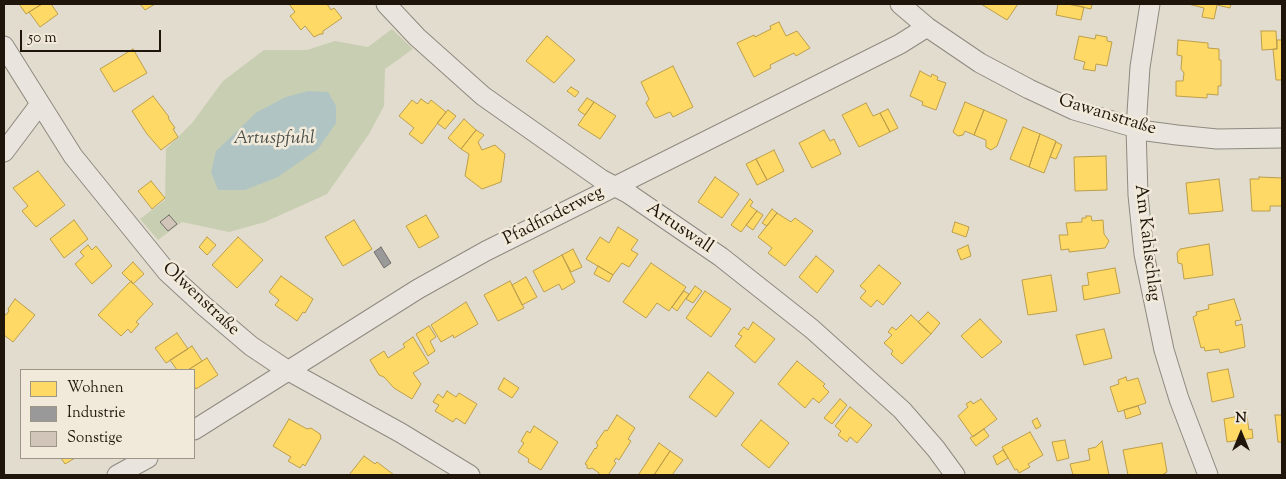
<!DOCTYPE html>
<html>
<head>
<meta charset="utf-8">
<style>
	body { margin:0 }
	#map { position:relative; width:1286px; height:479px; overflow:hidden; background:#e2dcce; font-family:"Sorts Mill Goudy",serif }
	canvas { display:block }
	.frame { position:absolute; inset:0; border:5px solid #20150a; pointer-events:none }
	.legend { position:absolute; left:20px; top:369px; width:175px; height:90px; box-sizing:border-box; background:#f1eada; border:1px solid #9d9587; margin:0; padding:6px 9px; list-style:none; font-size:15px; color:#20150a }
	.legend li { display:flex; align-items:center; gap:10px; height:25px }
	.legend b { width:25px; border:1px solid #9d9587 }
	.north { position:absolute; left:1216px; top:409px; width:50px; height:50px; -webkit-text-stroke:4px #f1eada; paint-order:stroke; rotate:0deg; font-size:14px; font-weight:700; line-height:20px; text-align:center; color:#20150a }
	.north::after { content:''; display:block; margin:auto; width:18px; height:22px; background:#20150a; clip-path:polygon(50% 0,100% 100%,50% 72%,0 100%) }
	.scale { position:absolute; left:20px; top:30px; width:141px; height:22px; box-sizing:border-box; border:2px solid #20150a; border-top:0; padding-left:6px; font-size:15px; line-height:18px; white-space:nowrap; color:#20150a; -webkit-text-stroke:4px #f1eada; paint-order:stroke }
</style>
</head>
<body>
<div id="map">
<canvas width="1286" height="479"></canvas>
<div class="frame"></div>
<ul class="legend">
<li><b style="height:14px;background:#ffd966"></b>Wohnen</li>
<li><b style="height:14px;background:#999"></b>Industrie</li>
<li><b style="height:14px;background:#d1c4b9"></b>Sonstige</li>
</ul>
<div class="north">N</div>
<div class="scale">50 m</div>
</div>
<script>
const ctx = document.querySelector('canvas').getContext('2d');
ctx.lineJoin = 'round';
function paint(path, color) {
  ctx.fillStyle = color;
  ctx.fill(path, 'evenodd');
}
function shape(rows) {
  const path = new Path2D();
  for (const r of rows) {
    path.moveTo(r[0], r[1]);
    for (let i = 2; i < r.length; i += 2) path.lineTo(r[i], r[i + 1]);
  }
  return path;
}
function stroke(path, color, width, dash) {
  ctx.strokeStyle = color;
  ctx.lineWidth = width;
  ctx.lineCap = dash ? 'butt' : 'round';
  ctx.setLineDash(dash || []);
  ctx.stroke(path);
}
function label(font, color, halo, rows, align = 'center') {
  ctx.font = font + ' "Sorts Mill Goudy",serif';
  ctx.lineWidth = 5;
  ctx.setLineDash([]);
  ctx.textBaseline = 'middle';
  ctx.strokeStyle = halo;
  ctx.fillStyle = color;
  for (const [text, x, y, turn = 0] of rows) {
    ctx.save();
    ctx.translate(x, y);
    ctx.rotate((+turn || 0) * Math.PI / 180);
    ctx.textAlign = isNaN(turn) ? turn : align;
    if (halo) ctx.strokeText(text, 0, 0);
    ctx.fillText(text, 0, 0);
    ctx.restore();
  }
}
paint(shape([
	[392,29,413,49,385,69,384,106,369,134,327,194,265,222,229,232,182,222,158,240,140,219,165,200,166,149,192,123,223,81,264,50,307,50,335,41,368,47]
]), '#c8ceb1');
paint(shape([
	[308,91,328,92,336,106,336,123,318,149,278,177,245,190,218,190,211,172,216,151,257,112,286,97]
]), '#b1c4c4');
const homes = shape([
	[19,4,42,4,26,14,19,4],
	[42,4,51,4,58,14,40,27,29,12,42,4],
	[140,4,155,4,145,10,140,4],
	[289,4,327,4,331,10,334,8,342,18,323,31,323,34,320,34,314,37,305,26,301,30,290,16,295,12,289,4],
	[981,4,1018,4,1007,20,981,4],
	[1058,4,1068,4,1084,7,1081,20,1056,15,1058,4],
	[1068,4,1092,4,1091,9,1068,4],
	[1188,4,1231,4,1230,8,1217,5,1214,19,1202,17,1204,8,1188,4],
	[779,22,786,36,797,31,810,48,796,56,794,53,770,65,771,68,754,77,737,43,754,35,755,37,771,29,770,26,779,22],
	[1261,31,1276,31,1277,49,1262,50,1261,31],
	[1096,35,1107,37,1107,41,1112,42,1107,66,1096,64,1095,71,1083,69,1085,62,1074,59,1079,36,1095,39,1096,35],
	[547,36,575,60,554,83,526,61,547,36],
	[1178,40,1208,43,1208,48,1219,49,1219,60,1221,60,1221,86,1218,86,1218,95,1207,94,1207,98,1176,96,1176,81,1183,81,1184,73,1181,69,1182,56,1177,55,1178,40],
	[1277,40,1282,40,1282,80,1276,80,1273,49,1277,49,1277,40],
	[133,49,147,73,114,92,100,69,133,49],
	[673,66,693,107,673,117,670,112,656,118,654,117,646,103,649,99,641,82,673,66],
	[920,71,931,77,932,74,938,77,937,80,946,83,936,110,922,105,923,102,910,96,920,71],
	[571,87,579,92,575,97,567,91,571,87],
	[153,96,169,117,168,118,175,128,173,129,178,137,161,150,147,134,132,111,153,96],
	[587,98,594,102,585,115,578,110,587,98],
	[421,99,428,104,431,100,446,112,422,144,409,134,414,128,399,116,412,100,417,104,421,99],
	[594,102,616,116,600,139,578,125,594,102],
	[965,102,984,110,974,135,965,131,963,135,958,136,953,132,965,102],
	[866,103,873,116,880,113,890,132,859,147,842,115,866,103],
	[888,109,898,128,890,132,880,113,888,109],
	[448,110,456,116,445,129,437,123,448,110],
	[984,110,1007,120,997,146,991,150,986,147,986,140,974,135,984,110],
	[464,119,476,130,461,149,448,138,464,119],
	[1023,127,1040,134,1029,167,1010,159,1023,127],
	[476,130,484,135,478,142,482,150,495,145,505,154,501,182,482,189,465,176,469,154,461,149,476,130],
	[824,130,830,141,834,139,841,154,812,168,799,143,824,130],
	[1040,134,1056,141,1044,173,1029,167,1040,134],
	[1056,142,1062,145,1056,159,1050,157,1056,142],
	[774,150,784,171,767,180,756,159,774,150],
	[1106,156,1107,190,1075,191,1074,157,1106,156],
	[756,159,767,180,757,185,746,164,756,159],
	[38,171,65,205,36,227,22,211,28,206,13,188,38,171],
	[715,177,739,194,722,218,698,202,715,177],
	[1259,177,1282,178,1282,206,1270,206,1270,211,1252,211,1250,179,1259,179,1259,177],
	[1219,179,1223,211,1189,214,1186,183,1219,179],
	[151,181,165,198,152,209,138,191,151,181],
	[750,199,753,202,750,206,757,211,741,232,731,225,750,199],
	[772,209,777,213,767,226,762,223,772,209],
	[757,211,763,215,753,230,746,225,757,211],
	[777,213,791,222,795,218,813,231,785,266,768,253,772,248,758,237,777,213],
	[426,215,439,237,419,248,406,226,426,215],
	[1086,216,1091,216,1092,221,1103,220,1104,234,1109,241,1105,248,1069,252,1069,249,1061,250,1059,235,1068,235,1066,223,1082,222,1082,218,1086,218,1086,216],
	[74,220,88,239,64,258,50,239,74,220],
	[354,220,372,249,343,266,325,237,354,220],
	[955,222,969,227,966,237,952,232,955,222],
	[618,227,638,240,631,250,638,254,629,267,622,263,613,275,586,259,600,237,609,243,618,227],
	[207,237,216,245,207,255,199,247,207,237],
	[238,237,263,260,237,288,212,265,238,237],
	[1209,244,1213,275,1184,279,1182,264,1178,263,1177,253,1180,249,1209,244],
	[88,245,92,250,96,246,112,266,92,284,75,264,84,256,80,252,88,245],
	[968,245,971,256,961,260,957,250,968,245],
	[573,249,582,267,571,272,562,255,573,249],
	[562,255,575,282,562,290,559,284,544,292,533,271,562,255],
	[816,256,834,271,817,293,799,277,816,256],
	[133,262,144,274,133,284,122,273,133,262],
	[651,263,686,287,669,311,657,303,646,318,623,302,651,263],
	[879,265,901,283,883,305,877,300,871,307,860,298,866,291,860,286,879,265],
	[598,266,613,275,609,282,594,274,598,266],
	[1115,268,1120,293,1084,300,1082,286,1089,285,1087,273,1115,268],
	[1051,275,1057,311,1028,315,1022,280,1051,275],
	[281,276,313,299,305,313,303,312,297,321,275,305,279,300,269,292,281,276],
	[526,277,537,297,522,305,512,285,526,277],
	[131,281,153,304,136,322,139,324,131,333,128,329,121,336,98,315,131,281],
	[510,281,524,308,498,321,484,295,510,281],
	[695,286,702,291,693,303,686,299,695,286],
	[684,291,689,294,677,311,672,307,684,291],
	[705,291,731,309,711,337,686,318,705,291],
	[15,299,35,315,13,342,4,335,4,314,6,315,9,311,8,309,15,299],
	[1234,299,1241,320,1235,321,1236,326,1242,324,1245,347,1220,353,1219,349,1205,351,1204,347,1201,348,1193,317,1197,315,1196,312,1209,309,1208,305,1234,299],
	[466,302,478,324,454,338,453,335,441,342,431,325,466,302],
	[928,312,940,323,931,334,918,322,928,312],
	[911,315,931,334,902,364,891,354,893,351,884,343,892,335,888,332,892,327,896,330,911,315],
	[980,319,1002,342,982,358,961,336,980,319],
	[753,322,775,339,755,363,735,346,742,336,738,334,744,327,748,330,753,322],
	[429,326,436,337,430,341,435,351,428,356,416,334,429,326],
	[1104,329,1112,358,1084,365,1076,335,1104,329],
	[177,333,188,349,166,363,155,348,177,333],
	[413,337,429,363,413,373,421,384,412,399,394,388,384,377,379,375,370,360,384,351,388,358,405,347,403,344,413,337],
	[192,346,202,361,188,370,177,370,170,360,192,346],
	[207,358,218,375,196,389,194,386,194,370,188,370,207,358],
	[797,361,825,384,823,386,829,392,819,403,813,398,805,408,778,384,797,361],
	[1228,369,1234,397,1212,402,1207,373,1228,369],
	[708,372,734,393,716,417,689,397,708,372],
	[1126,377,1127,381,1138,378,1146,403,1118,412,1110,387,1119,384,1118,380,1126,377],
	[504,378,519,388,512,398,498,389,504,378],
	[447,391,456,397,459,393,477,404,465,424,456,418,453,422,435,411,439,405,433,402,438,394,443,398,447,391],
	[840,399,847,405,832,424,824,418,840,399],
	[981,399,997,419,973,437,958,416,968,407,966,404,971,401,973,404,981,399],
	[1138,406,1141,414,1126,419,1124,410,1138,406],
	[850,407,872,425,857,443,850,437,847,442,838,435,841,431,835,426,850,407],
	[1246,410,1249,430,1252,429,1253,438,1227,442,1224,419,1239,416,1238,412,1246,410],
	[617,415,635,428,628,439,631,441,619,460,616,458,614,461,616,463,608,475,599,475,599,473,592,468,590,469,587,468,587,465,585,464,595,448,596,449,598,445,596,443,605,430,607,431,617,415],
	[1275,415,1282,415,1282,442,1278,442,1275,415],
	[1037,418,1041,426,1036,429,1032,421,1037,418],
	[289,419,307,429,311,428,320,434,321,438,305,466,303,464,300,468,288,461,291,457,273,446,289,419],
	[761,420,789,443,769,468,741,445,761,420],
	[534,426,558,442,541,470,528,462,529,459,518,452,524,443,521,441,527,431,530,433,534,426],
	[984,429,989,436,976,446,970,438,984,429],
	[1030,432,1043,455,1028,464,1030,467,1019,473,1017,469,1015,470,1002,447,1030,432],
	[1065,440,1069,458,1057,461,1052,442,1065,440],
	[1102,441,1109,475,1073,475,1070,464,1090,460,1088,449,1096,447,1102,441],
	[659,443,670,451,654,475,641,475,639,474,659,443],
	[1162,443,1167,472,1162,475,1128,475,1123,450,1162,443],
	[1003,450,1008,458,997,465,993,456,1003,450],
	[670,451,683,460,672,475,654,475,670,451],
	[364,456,375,464,377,462,394,475,349,475,364,456],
	[61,458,75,458,65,464,61,458]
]);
paint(homes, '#ffd966');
stroke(homes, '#bc9e4a', 1);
const industry = shape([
	[381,247,391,263,384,268,374,252,381,247]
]);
paint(industry, '#999');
stroke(industry, '#75716e', 1);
const building = shape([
	[169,215,177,224,168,231,160,222,169,215]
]);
paint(building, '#d1c4b9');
stroke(building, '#736f66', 1);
const street = shape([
	[386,4,417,37,483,96,601,179,629,194,721,257,812,329,902,410,936,449,955,475],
	[900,4,927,27,980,63,1029,89,1074,110,1147,131,1177,135,1217,139,1282,138],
	[1150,4,1140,67,1136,128,1138,195,1144,254,1164,350,1179,399,1208,475],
	[4,46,73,156,167,272,204,306,251,346,287,370,401,433,470,475],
	[4,152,40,104],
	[194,430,418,289,486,251,900,44,927,27],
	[117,475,148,458]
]);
stroke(street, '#8e8a80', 21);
stroke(street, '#e9e5de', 19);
label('18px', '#20150a', '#f1eada', [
	["Gawanstraße",1107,116,17],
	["Pfadfinderweg",554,217,-27],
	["Artuswall",679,229,34],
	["Am Kahlschlag",1146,243,83],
	["Olwenstraße",200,300,43]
]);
label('italic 19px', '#4b4f49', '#f1eada', [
	["Artuspfuhl",274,140]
]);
</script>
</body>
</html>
